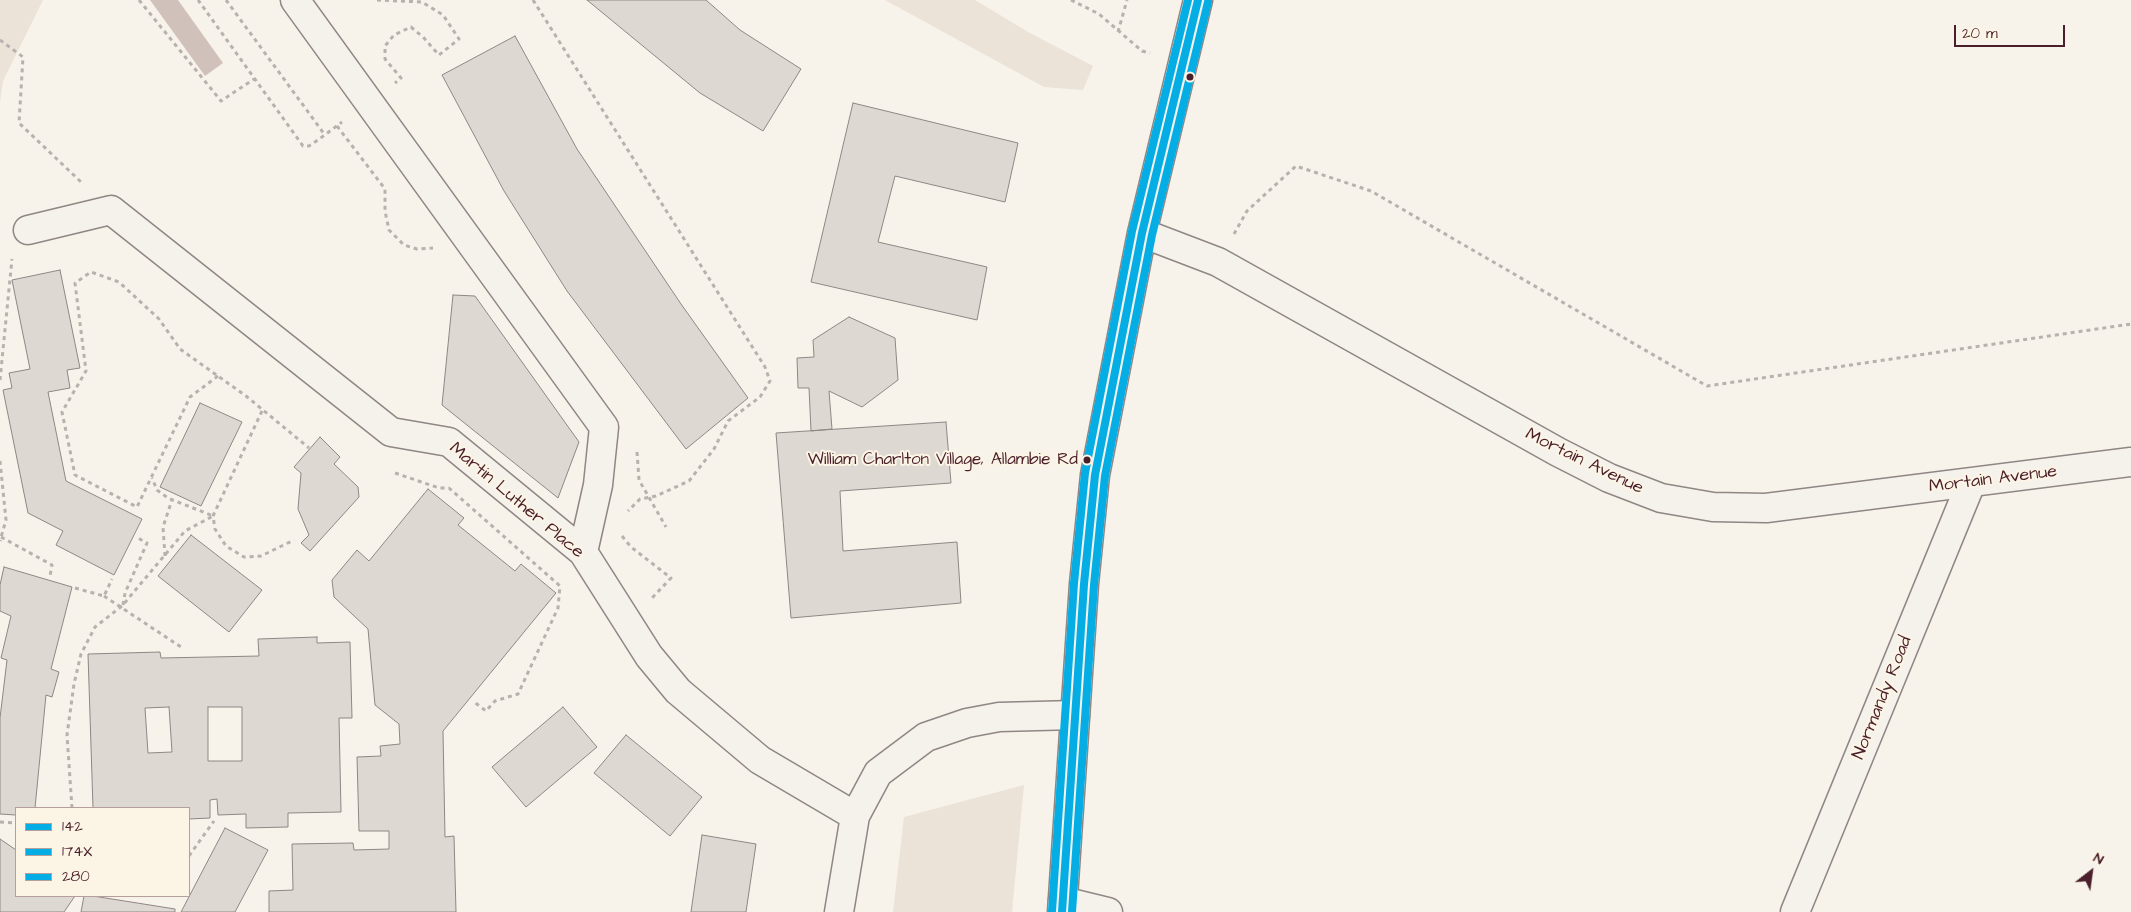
<!DOCTYPE html>
<html>
<head>
<meta charset="utf-8">
<style>
	body { margin:0 }
	#map { position:relative; width:2131px; height:912px; overflow:hidden; background:#f7f3ea; font-family:"Architects Daughter",sans-serif }
	canvas { display:block }
	.legend { position:absolute; left:15px; top:807px; width:175px; height:90px; box-sizing:border-box; background:#fcf5e5; border:1px solid #b59f9b; margin:0; padding:6px 9px; list-style:none; font-size:15px; color:#4a1f2b }
	.legend li { display:flex; align-items:center; gap:10px; height:25px }
	.legend b { width:25px; border:1px solid #b59f9b }
	.north { position:absolute; left:2066px; top:847px; width:50px; height:50px; -webkit-text-stroke:4px #fcf5e5; paint-order:stroke; rotate:30deg; font-size:14px; font-weight:700; line-height:20px; text-align:center; color:#4a1f2b }
	.north::after { content:''; display:block; margin:auto; width:18px; height:22px; background:#4a1f2b; clip-path:polygon(50% 0,100% 100%,50% 72%,0 100%) }
	.scale { position:absolute; left:1954px; top:25px; width:111px; height:22px; box-sizing:border-box; border:2px solid #4a1f2b; border-top:0; padding-left:6px; font-size:15px; line-height:18px; white-space:nowrap; color:#4a1f2b; -webkit-text-stroke:4px #fcf5e5; paint-order:stroke }
</style>
</head>
<body>
<div id="map">
<canvas width="2131" height="912"></canvas>
<ul class="legend">
<li><b style="height:6px;background:#04aee5"></b>142</li>
<li><b style="height:6px;background:#04aee5"></b>174X</li>
<li><b style="height:6px;background:#04aee5"></b>280</li>
</ul>
<div class="north">N</div>
<div class="scale">20 m</div>
</div>
<script>
const ctx = document.querySelector('canvas').getContext('2d');
ctx.lineJoin = 'round';
function paint(path, color) {
  ctx.fillStyle = color;
  ctx.fill(path, 'evenodd');
}
function shape(rows) {
  const path = new Path2D();
  for (const r of rows) {
    path.moveTo(r[0], r[1]);
    for (let i = 2; i < r.length; i += 2) path.lineTo(r[i], r[i + 1]);
  }
  return path;
}
function stroke(path, color, width, dash) {
  ctx.strokeStyle = color;
  ctx.lineWidth = width;
  ctx.lineCap = dash ? 'butt' : 'round';
  ctx.setLineDash(dash || []);
  ctx.stroke(path);
}
function label(font, color, halo, rows, align = 'center') {
  ctx.font = font + ' "Architects Daughter",sans-serif';
  ctx.lineWidth = 4;
  ctx.setLineDash([]);
  ctx.textBaseline = 'middle';
  ctx.strokeStyle = halo;
  ctx.fillStyle = color;
  for (const [text, x, y, turn = 0] of rows) {
    ctx.save();
    ctx.translate(x, y);
    ctx.rotate((+turn || 0) * Math.PI / 180);
    ctx.textAlign = isNaN(turn) ? turn : align;
    if (halo) ctx.strokeText(text, 0, 0);
    ctx.fillText(text, 0, 0);
    ctx.restore();
  }
}
paint(shape([
	[0,0,43,0,3,81,0,102],
	[885,0,975,0,1028,32,1093,66,1083,90,1044,87],
	[1024,785,1012,912,893,912,904,817]
]), '#ebe2d8');
paint(shape([
	[150,0,178,0,223,63,205,76]
]), '#d0c1ba');
const building = shape([
	[587,0,706,0,740,30,801,69,763,131,700,93,587,0],
	[515,36,577,149,681,304,748,398,686,449,567,291,504,191,442,75,515,36],
	[853,103,1018,143,1005,202,895,176,878,242,987,267,977,320,811,282,853,103],
	[60,270,80,368,67,370,70,388,48,392,66,481,142,519,114,575,56,545,63,531,28,513,3,390,12,388,9,373,30,369,12,280,60,270],
	[453,295,475,296,579,442,558,498,442,405,453,295],
	[849,317,895,338,898,380,862,407,829,391,832,429,811,431,809,388,798,388,797,358,814,357,813,340,849,317],
	[200,403,242,422,201,506,160,487,200,403],
	[946,422,951,483,840,491,843,551,957,542,961,603,791,618,776,433,946,422],
	[320,437,340,457,334,464,358,487,359,497,310,551,301,543,309,535,298,509,301,473,294,467,320,437],
	[428,489,464,518,458,525,515,571,521,564,556,593,443,731,445,837,454,836,456,912,269,912,269,891,293,890,292,844,353,843,354,850,389,849,389,831,359,831,357,757,381,756,380,746,400,744,399,724,375,705,368,629,334,597,332,580,357,550,369,561,428,489],
	[191,535,262,590,229,632,158,576,191,535],
	[4,567,72,587,51,669,59,672,52,697,46,695,35,808,16,808,16,815,0,814,0,718,7,660,1,658,11,616,0,611,0,585,4,567],
	[317,637,317,643,350,642,352,718,339,718,341,812,288,813,288,827,246,828,246,814,218,815,217,799,210,800,210,818,189,819,189,808,93,808,88,654,160,652,161,658,259,656,258,639,317,637],
	[169,707,172,752,148,753,145,708,169,707],
	[208,707,242,707,242,761,208,761,208,707],
	[563,707,597,747,526,807,492,767,563,707],
	[626,735,702,797,670,836,594,773,626,735],
	[225,828,268,850,235,912,181,912,225,828],
	[702,835,756,844,746,912,691,912,702,835],
	[0,839,16,850,16,896,75,896,64,912,0,912,0,839],
	[84,896,93,896,175,909,175,912,81,912,84,896]
]);
paint(building, '#ddd8d2');
stroke(building, '#908684', 1);
const street = shape([
	[295,0,604,427,598,485,583,552],
	[28,230,111,210,391,432,449,442,583,552,649,656,678,691,760,760,855,816],
	[1063,901,1108,912],
	[839,912,855,816,878,773,926,737,967,723,999,717,1075,715],
	[1795,912,1971,483]
]);
const secondary = shape([
	[1142,233,1218,262,1558,452,1609,478,1661,498,1713,507,1766,508,2131,462],
	[1062,912,1084,584,1095,475,1142,233,1198,0]
]);
stroke(street, '#908684', 31);
stroke(secondary, '#908684', 31);
stroke(shape([
	[139,0,221,101,254,79],
	[198,0,303,146,309,146,318,140,342,122],
	[226,0,325,135],
	[377,0,422,2,443,15,459,39,439,55,424,38,411,27,394,35,385,46,385,59,401,78,395,83],
	[533,0,765,367,770,381,760,397,728,421,714,449,689,481,656,496,640,499,628,511],
	[1071,0,1099,14,1142,51,1150,53],
	[1118,32,1127,0],
	[0,40,23,57,19,123,81,182],
	[337,126,385,189,385,211,389,230,404,245,417,249,433,248],
	[1234,234,1247,211,1296,166,1371,191,1707,386,2131,324],
	[218,376,190,397,137,507,75,475,62,412,86,371,75,283,91,272,119,282,159,319,180,349,246,396,309,448],
	[0,380,12,259],
	[262,411,213,516,215,529,226,546,244,557,261,556,294,540],
	[637,452,639,480,666,527],
	[0,461,6,520,0,541],
	[395,473,439,488,449,488,560,586,558,608,518,694,495,701,486,711,473,701],
	[622,536,631,547,671,578,651,599],
	[1,537,52,565,50,576],
	[165,556,163,527,172,500],
	[75,588,104,596,112,579],
	[104,596,181,647],
	[123,605,125,593,147,543,138,538],
	[72,808,67,735,74,684,81,654,95,627,122,606,185,531,213,516,168,498,157,490,152,478],
	[0,822,16,823],
	[189,856,214,821]
]), '#b8b1ae', 3, [4, 4]);
stroke(street, '#f5f2ec', 28);
stroke(secondary, '#f5f2ec', 28);
stroke(shape([
	[1062,912,1084,584,1095,475,1142,233,1198,0]
]), '#04aee5', 8);
stroke(shape([
	[1072,912,1094,585,1105,476,1152,235,1208,2]
]), '#04aee5', 8);
stroke(shape([
	[1052,911,1074,583,1085,473,1132,231,1188,0]
]), '#04aee5', 8);
for (const [x, y, r, color] of [
	[1190,77,4.5,"#4a1f2b"],
	[1087,460,4.5,"#4a1f2b"]
]) {
  const dot = new Path2D();
  dot.arc(x, y, r, 0, 2 * Math.PI);
  ctx.fillStyle = color;
  ctx.fill(dot);
  stroke(dot, '#fcf5e5', 2);
}
label('17px', '#4a1f2b', '#fcf5e5', [
	["William Charlton Village, Allambie Rd",1078,460]
], 'right');
label('18px', '#4a1f2b', '#fcf5e5', [
	["Mortain Avenue",1584,462,26],
	["Mortain Avenue",1993,480,-7],
	["Martin Luther Place",516,501,40],
	["Normandy Road",1883,698,-68]
]);
</script>
</body>
</html>
